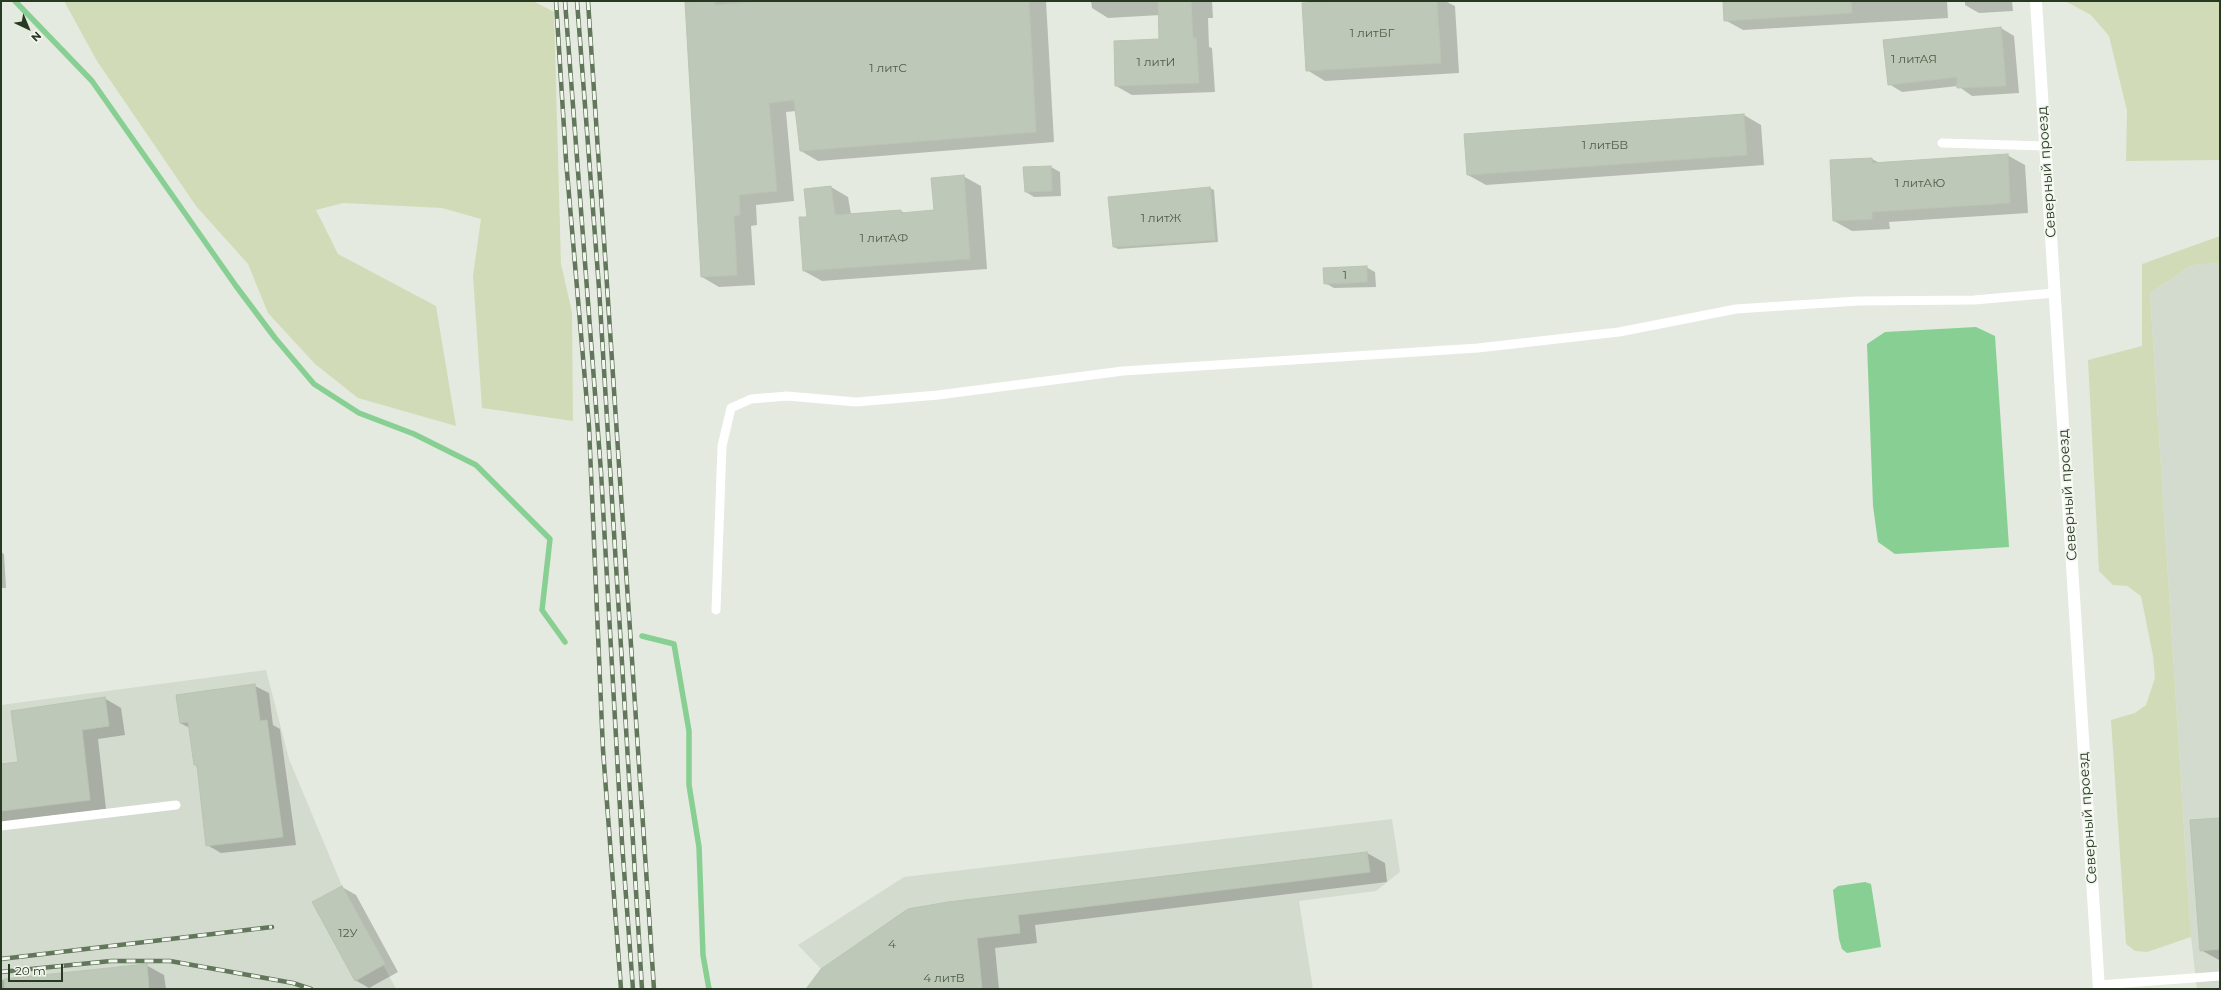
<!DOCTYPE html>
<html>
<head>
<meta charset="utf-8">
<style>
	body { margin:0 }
	#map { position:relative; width:2221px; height:990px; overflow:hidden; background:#e4eadf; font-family:Montserrat,sans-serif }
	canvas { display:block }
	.frame { position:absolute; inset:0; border:2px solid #273a21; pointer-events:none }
	.north { position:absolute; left:8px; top:8px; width:40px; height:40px; -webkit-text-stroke:3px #f3f7f0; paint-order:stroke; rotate:136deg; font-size:11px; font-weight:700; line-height:16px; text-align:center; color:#273a21 }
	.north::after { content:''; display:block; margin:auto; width:14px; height:18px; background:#273a21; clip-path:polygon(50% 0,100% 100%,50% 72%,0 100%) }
	.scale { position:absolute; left:8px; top:964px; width:55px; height:18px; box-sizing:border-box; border:2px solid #273a21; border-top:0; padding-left:5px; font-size:12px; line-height:14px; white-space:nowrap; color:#273a21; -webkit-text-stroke:3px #f3f7f0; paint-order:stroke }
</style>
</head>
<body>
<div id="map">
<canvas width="2221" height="990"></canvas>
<div class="frame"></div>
<div class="north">N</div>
<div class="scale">20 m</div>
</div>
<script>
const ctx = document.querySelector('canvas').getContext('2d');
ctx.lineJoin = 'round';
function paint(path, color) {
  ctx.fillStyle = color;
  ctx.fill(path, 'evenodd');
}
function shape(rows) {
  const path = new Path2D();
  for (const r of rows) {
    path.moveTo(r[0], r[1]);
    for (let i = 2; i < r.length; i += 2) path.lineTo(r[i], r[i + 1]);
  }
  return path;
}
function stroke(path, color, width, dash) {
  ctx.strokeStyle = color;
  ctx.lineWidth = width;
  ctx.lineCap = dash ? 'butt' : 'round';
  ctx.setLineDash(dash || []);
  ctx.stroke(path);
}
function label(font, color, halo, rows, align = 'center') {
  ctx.font = font + ' Montserrat,sans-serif';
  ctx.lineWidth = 3.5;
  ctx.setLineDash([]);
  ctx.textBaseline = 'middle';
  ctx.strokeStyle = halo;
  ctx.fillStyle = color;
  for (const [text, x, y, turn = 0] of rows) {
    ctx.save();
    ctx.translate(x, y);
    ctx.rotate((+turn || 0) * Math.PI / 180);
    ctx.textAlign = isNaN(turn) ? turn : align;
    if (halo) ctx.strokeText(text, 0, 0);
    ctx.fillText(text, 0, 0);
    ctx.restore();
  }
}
paint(shape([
	[2220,263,2220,989,2197,989,2191,937,2150,293,2192,265],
	[266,670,289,759,342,886,396,989,1,989,1,705],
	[1392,819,1400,872,1376,891,1299,901,1313,989,806,989,821,969,798,945,904,877]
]), '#d3dace');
paint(shape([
	[64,1,533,1,554,12,561,264,572,312,573,421,482,408,473,276,481,219,442,208,343,203,316,210,338,254,436,306,456,426,358,398,315,364,268,313,248,264,196,206,97,61],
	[2065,1,2220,1,2220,160,2126,161,2127,111,2109,36,2091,15],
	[2220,236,2220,263,2192,265,2150,293,2191,937,2147,952,2135,951,2126,944,2111,720,2135,713,2146,705,2155,678,2153,656,2141,596,2127,586,2113,585,2099,571,2088,360,2142,346,2142,264]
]), '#d2dbb8');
paint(shape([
	[1976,327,1995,336,2009,547,1895,554,1878,542,1873,506,1867,344,1885,332],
	[1865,882,1871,884,1881,947,1847,953,1842,949,1839,939,1833,890,1838,886]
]), '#88cf93');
paint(shape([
	[693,1,1046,1,1054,142,818,161,801,151,796,111,786,112,794,201,756,205,757,225,751,226,755,285,719,287,702,277],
	[1091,1,1212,1,1213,18,1208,18,1209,47,1212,48,1215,92,1132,95,1116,86,1161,40,1160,15,1108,18,1092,8],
	[1355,1,1445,1,1455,6,1459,73,1325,81,1307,70],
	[1724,1,1947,1,1948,18,1743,30,1725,20],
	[1965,1,2012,1,2013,11,1979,13,1965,5],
	[2001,28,2014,36,2019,93,1972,96,1958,86,1902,92,1889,84],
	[1744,115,1761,125,1764,165,1486,185,1468,175],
	[2007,155,2025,165,2028,213,1889,222,1890,229,1852,231,1834,221,1872,159,1880,163],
	[1051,167,1060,172,1061,196,1034,197,1026,192],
	[963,176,981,186,987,269,822,281,804,271,808,218,831,187,848,197,851,214,901,211,906,214,935,211],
	[1210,188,1214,190,1218,242,1118,249,1114,247],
	[1366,267,1375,272,1376,287,1334,288,1325,283],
	[1,552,4,554,6,588,1,588],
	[255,686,269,693,273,725,280,729,296,845,221,853,207,845,203,803,190,728,180,723],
	[104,698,121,708,125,735,98,739,106,809,1,822,1,765,19,763],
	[2220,819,2220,960,2219,960,2201,950],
	[1367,853,1385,863,1387,882,1035,925,1037,943,995,948,999,989,807,989,948,903],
	[342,887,356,895,398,972,369,988,355,980],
	[146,965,164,975,166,989,1,989,1,980]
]), '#0003');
stroke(shape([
	[15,1,92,81,236,286,275,338,314,384,359,413,414,434,476,465,550,539,542,610,565,642],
	[642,636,674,644,689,731,689,785,699,847,703,955,709,989]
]), '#88cf93', 5.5);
const building = shape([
	[715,1,715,5,767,1,1029,1,1036,132,800,151,794,100,769,103,777,191,739,195,740,215,734,216,737,275,701,277,685,2,715,1],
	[1158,1,1191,1,1193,38,1196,38,1199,83,1115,86,1114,41,1159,39,1158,1],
	[1339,1,1437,1,1441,63,1306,71,1302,3,1339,1],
	[1723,1,1851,1,1852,13,1724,21,1723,1],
	[2001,27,2006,86,1957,88,1957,77,1888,85,1883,40,2001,27],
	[1744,114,1747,155,1467,175,1464,134,1744,114],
	[2008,154,2010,203,1872,212,1872,219,1833,221,1830,160,1872,158,1872,163,2008,154],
	[1051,166,1052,191,1025,192,1023,167,1051,166],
	[964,175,970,259,803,271,799,217,807,217,804,189,831,186,835,215,901,210,901,213,934,210,931,178,964,175],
	[1210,187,1215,240,1113,247,1108,197,1210,187],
	[1367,266,1367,282,1324,284,1323,268,1367,266],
	[255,684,260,721,267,720,283,837,206,846,197,765,194,765,188,722,180,723,176,695,255,684],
	[105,697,109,726,82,730,90,800,1,811,1,764,18,762,11,711,105,697],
	[2220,818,2220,949,2200,951,2190,820,2220,818],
	[1367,852,1370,872,1018,915,1020,933,977,938,982,989,806,989,821,969,908,909,948,902,1367,852],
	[342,886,385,964,355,981,312,902,342,886],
	[147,964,149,989,5,989,4,979,147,964]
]);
paint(building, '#bec8b8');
stroke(building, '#b9c4b2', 1);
stroke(shape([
	[1942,143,2045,146],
	[716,610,722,446,731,408,751,399,787,396,856,402,938,395,1123,371,1478,348,1619,332,1736,309,1858,301,1974,300,2055,293],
	[1,826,176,805],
	[2099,985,2220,976]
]), '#fff', 9);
stroke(shape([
	[2036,1,2099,989]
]), '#fff', 12);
const rail = shape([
	[556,1,566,160,589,427,603,750,621,989],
	[565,1,601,472,622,843,633,989],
	[577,1,599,288,642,989],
	[588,1,654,989],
	[1,959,272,927],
	[1,972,111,961,170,961,293,983,311,989]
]);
stroke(rail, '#62765b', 4.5);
stroke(rail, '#f3f7f0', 3, [9]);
label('12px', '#4d5e47', null, [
	["1 литБГ",1372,33],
	["1 литАЯ",1914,59],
	["1 литИ",1156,62],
	["1 литС",888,68],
	["1 литБВ",1605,145],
	["1 литАЮ",1920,183],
	["1 литЖ",1161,218],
	["1 литАФ",884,238],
	["1",1345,275],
	["12У",348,933],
	["4",892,944],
	["4 литВ",944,978]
]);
label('14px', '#273a21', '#f3f7f0', [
	["Северный проезд",2047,172,-94],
	["Северный проезд",2068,495,-94],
	["Северный проезд",2088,818,-94]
]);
</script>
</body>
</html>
